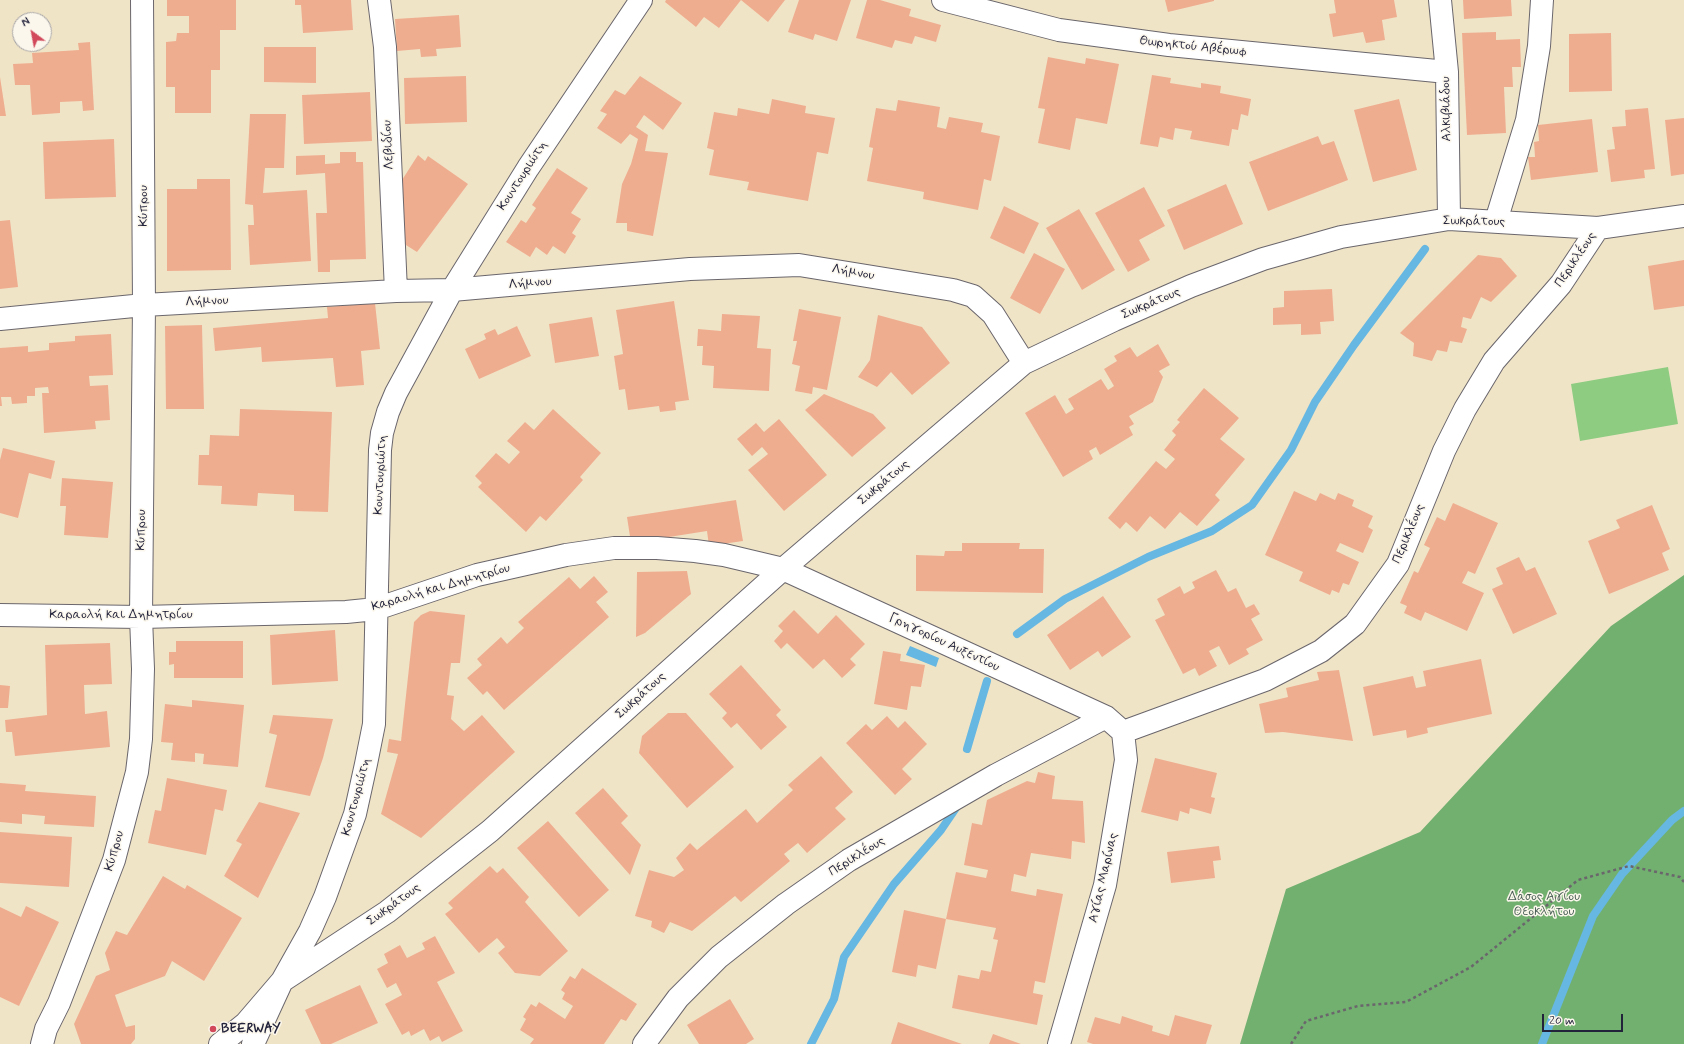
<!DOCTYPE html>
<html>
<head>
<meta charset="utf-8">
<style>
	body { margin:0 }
	#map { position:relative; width:1684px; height:1044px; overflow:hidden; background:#f0e4c7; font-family:Mynerve,sans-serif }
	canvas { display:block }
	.north { position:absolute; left:12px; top:12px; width:40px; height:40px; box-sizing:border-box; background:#fbf7ec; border:1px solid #a4a2a5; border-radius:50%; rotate:328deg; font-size:11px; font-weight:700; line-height:16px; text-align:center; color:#22223b }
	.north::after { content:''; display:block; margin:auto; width:14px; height:18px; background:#d1495b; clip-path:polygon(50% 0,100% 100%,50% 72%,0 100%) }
	.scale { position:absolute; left:1542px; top:1014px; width:81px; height:18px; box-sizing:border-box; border:2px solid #22223b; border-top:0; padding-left:5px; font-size:12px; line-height:14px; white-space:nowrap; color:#22223b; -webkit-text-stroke:3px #fbf7ec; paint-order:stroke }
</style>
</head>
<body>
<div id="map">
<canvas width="1684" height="1044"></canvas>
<div class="north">N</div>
<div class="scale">20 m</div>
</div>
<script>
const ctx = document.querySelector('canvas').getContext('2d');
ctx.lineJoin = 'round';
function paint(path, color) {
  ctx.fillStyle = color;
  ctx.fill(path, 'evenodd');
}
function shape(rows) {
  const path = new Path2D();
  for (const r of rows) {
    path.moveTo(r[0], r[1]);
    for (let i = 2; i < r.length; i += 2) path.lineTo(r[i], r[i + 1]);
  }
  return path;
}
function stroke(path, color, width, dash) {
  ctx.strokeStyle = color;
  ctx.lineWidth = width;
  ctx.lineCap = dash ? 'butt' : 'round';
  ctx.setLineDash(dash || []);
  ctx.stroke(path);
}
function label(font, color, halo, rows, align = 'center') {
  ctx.font = font + ' Mynerve,sans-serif';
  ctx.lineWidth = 3;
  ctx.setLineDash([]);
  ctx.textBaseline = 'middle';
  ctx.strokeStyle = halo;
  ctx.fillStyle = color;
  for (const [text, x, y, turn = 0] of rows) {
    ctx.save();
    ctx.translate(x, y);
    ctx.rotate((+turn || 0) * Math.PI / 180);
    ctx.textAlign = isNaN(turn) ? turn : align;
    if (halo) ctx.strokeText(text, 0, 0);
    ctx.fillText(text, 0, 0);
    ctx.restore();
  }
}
paint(shape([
	[1668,367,1678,424,1580,441,1571,384]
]), '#8ecc82');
paint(shape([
	[1684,575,1684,1044,1240,1044,1286,889,1420,832,1611,626]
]), '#72b070');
paint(shape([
	[910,646,939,658,936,667,906,655]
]), '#66b7e1');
stroke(shape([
	[1017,634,1065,599,1148,557,1212,531,1252,505,1291,450,1315,402,1354,345,1425,249],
	[967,749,987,681],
	[811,1044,834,999,844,957,894,884,941,830,958,805],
	[1542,1044,1593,916,1622,874,1672,820,1684,811]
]), '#66b7e1', 8);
paint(shape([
	[167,0,236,0,236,30,220,30,220,70,211,70,211,113,175,113,175,87,166,87,166,42,176,41,177,33,189,33,189,16,167,16],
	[295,0,351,0,353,30,303,33,301,5,295,5],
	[666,0,741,0,719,28,704,17,696,27,665,2],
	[741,0,785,0,768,22],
	[799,0,851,0,837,41,815,34,813,40,788,32],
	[867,0,880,0,911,9,909,16,941,25,936,42,915,36,912,44,895,40,892,48,856,38],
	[1165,0,1214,0,1214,1,1168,12],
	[1334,0,1394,0,1397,17,1382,20,1385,40,1366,43,1363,32,1333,37,1329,14,1336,13],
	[1463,0,1511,0,1512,16,1464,19],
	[459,15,461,47,436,49,437,56,421,57,420,49,397,51,395,19],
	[1496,32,1496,40,1520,39,1521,67,1512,67,1513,87,1504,87,1506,133,1467,135,1462,33],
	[1611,33,1612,91,1569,92,1569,34],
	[90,42,94,110,83,111,82,101,60,102,60,113,32,115,30,85,15,85,13,64,33,63,32,53,79,50,78,43],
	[264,47,316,47,316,83,264,82],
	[1048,57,1085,64,1086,58,1119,64,1107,124,1076,118,1070,150,1038,143,1045,109,1038,108],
	[1152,75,1171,78,1170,83,1201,88,1201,83,1221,86,1220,93,1251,99,1248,116,1241,114,1238,130,1232,129,1229,146,1190,139,1192,131,1175,128,1173,140,1160,137,1158,147,1140,144],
	[466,76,467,122,405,124,404,78],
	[640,76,682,103,663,130,644,115,636,127,648,135,645,151,668,153,653,236,627,231,627,223,616,223,622,184,631,164,638,139,630,134,621,144,597,128,607,114,600,111,615,90,625,95],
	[0,77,6,116,0,116],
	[370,92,372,141,304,144,302,95],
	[772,99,806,106,805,113,835,118,828,154,817,152,808,201,747,190,749,182,709,175,714,150,707,148,714,112,737,116,738,108,769,114],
	[1399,99,1417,170,1373,182,1354,110],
	[898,100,940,107,937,127,946,129,949,117,983,123,981,132,1000,136,991,181,984,179,978,210,923,199,924,192,867,181,873,148,869,147,876,108,896,111],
	[1648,108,1655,169,1644,170,1645,178,1611,182,1607,150,1615,149,1612,127,1626,126,1625,110],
	[250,114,286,114,284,168,265,168,263,193,307,190,311,261,250,265,248,225,254,225,253,205,245,204],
	[1684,118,1684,174,1671,176,1665,120],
	[1592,119,1598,172,1531,180,1528,157,1535,157,1534,142,1539,141,1538,125],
	[1318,136,1322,145,1334,141,1348,180,1268,211,1249,162],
	[114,139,116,197,45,199,43,142],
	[340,152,356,152,356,162,363,162,366,259,330,260,330,272,318,272,316,213,327,213,325,173,296,175,296,156,325,155,325,164,340,163],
	[418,155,425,161,428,156,468,184,417,252,398,240,395,191],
	[557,168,588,188,571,213,581,219,572,233,576,236,565,254,553,246,547,255,536,247,530,257,506,242,521,220,526,223,536,208,532,205],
	[197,179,230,179,231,270,167,271,167,189,197,189],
	[1226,184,1243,224,1184,250,1167,210],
	[1144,187,1165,226,1139,240,1150,260,1128,272,1095,213],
	[1004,206,1039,223,1024,254,990,238],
	[1079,209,1115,270,1082,290,1046,228],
	[10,220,18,287,0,289,0,221],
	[1034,253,1065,269,1040,314,1010,298],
	[1478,255,1501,258,1517,276,1491,302,1481,297,1471,319,1463,317,1461,327,1467,329,1462,343,1450,341,1447,352,1437,350,1432,361,1413,356,1414,343,1400,333],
	[1684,260,1684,306,1654,310,1648,266],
	[1332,289,1334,321,1320,322,1321,334,1301,335,1301,324,1273,325,1273,308,1284,307,1284,291],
	[674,301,689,400,675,402,676,410,660,412,659,406,628,410,625,389,619,390,614,356,623,354,616,310],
	[375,303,380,349,361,351,364,385,336,387,333,358,262,362,261,347,215,351,213,328,328,318,327,307],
	[799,309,841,317,827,390,813,387,812,394,795,391,800,366,792,364,797,341,793,341],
	[722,314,760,316,757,348,771,349,769,391,713,388,714,366,702,365,703,346,697,346,698,329,721,331],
	[878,315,922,327,950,363,912,395,891,372,877,387,858,377,870,360],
	[592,317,599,356,555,363,549,324],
	[202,325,204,409,166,409,165,326],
	[517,326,531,356,479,379,465,349,486,339,484,334,495,329,498,335],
	[111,334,113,375,89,376,90,386,108,385,110,420,95,421,96,429,44,433,42,393,49,393,48,387,35,388,35,396,27,396,27,403,12,404,11,397,1,397,2,406,0,406,0,348,28,346,28,352,49,350,49,343,75,341,75,336],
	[1158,344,1170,365,1159,371,1163,377,1153,402,1129,416,1134,424,1129,427,1133,435,1100,455,1096,447,1089,451,1093,459,1063,477,1025,413,1055,395,1066,414,1074,409,1068,399,1101,379,1108,390,1114,386,1104,369,1117,361,1114,356,1130,347,1137,357],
	[1204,388,1239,418,1220,439,1245,459,1215,495,1220,500,1197,526,1180,512,1165,529,1150,516,1137,532,1126,522,1120,529,1108,518,1156,461,1166,469,1175,459,1164,450,1176,435,1172,431,1180,422,1177,420],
	[824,394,873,414,886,428,852,457,805,410],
	[240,409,332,412,328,512,294,511,294,495,258,493,257,506,221,504,222,486,198,485,199,455,209,455,210,435,239,436],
	[553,409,601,453,580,477,583,480,546,521,540,516,526,532,478,487,482,483,475,476,496,453,509,464,520,452,507,441,525,422,534,430],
	[779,419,827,475,784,511,748,470,768,454,762,447,752,456,737,439,756,423,764,432],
	[3,448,55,461,51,479,29,473,18,518,0,513,0,460],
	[62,478,113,482,108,538,64,535,66,506,60,506],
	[1294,491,1316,501,1320,493,1335,500,1338,493,1354,500,1352,506,1373,516,1368,527,1373,530,1363,553,1340,543,1336,551,1359,562,1349,585,1343,583,1339,593,1332,590,1330,595,1299,581,1303,572,1265,555],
	[736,500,743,541,709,546,707,531,631,543,627,517],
	[1453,503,1498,523,1475,574,1468,571,1462,583,1484,593,1467,631,1425,612,1421,621,1404,613,1407,606,1400,603,1414,571,1418,573,1430,548,1424,545,1437,517,1445,521],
	[1652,505,1670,549,1662,553,1669,570,1609,594,1588,541,1620,528,1616,520],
	[962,543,1020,543,1019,549,1044,549,1043,593,916,591,916,555,944,556,945,551,962,551],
	[1519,557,1526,571,1535,567,1557,614,1513,634,1492,589,1503,584,1496,568],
	[1216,570,1228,592,1236,588,1246,608,1254,604,1260,614,1251,619,1263,640,1246,649,1249,654,1229,665,1219,646,1209,651,1217,666,1199,676,1195,668,1183,674,1155,620,1165,615,1157,599,1180,586,1184,594,1195,588,1192,582],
	[687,571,691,594,645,633,636,637,637,572],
	[594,576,608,592,596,602,609,617,504,710,487,691,483,695,467,678,482,665,477,659,501,637,507,644,524,628,518,622,569,577,580,589],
	[1103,596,1131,637,1102,657,1098,651,1070,670,1047,635],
	[794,610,818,634,836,615,865,644,850,659,856,665,842,678,824,659,813,669,787,643,781,649,774,641,783,631,778,626],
	[430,611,465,615,460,663,451,663,447,695,454,696,451,719,464,731,482,715,515,752,421,838,381,814,398,754,387,752,389,739,401,741,414,622,421,615],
	[335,630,338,681,272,685,270,635],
	[176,641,243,641,243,678,174,678,174,664,169,665,169,652,176,652],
	[110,643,112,684,84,685,85,714,107,711,110,747,15,756,12,732,6,732,5,720,47,715,45,645],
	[883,651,901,654,900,661,925,665,921,687,911,686,907,710,874,704],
	[1481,659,1492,714,1427,728,1428,733,1407,738,1406,730,1373,736,1363,687,1413,676,1416,688,1426,686,1423,671],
	[741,665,781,710,776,715,787,727,761,750,737,723,731,728,722,718,727,713,709,694],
	[1339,670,1353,741,1283,732,1265,733,1259,704,1288,697,1286,688,1319,680,1317,672],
	[0,685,10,686,8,708,0,708],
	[192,700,244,705,238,767,203,764,204,754,195,753,195,762,171,760,173,743,161,742,165,704,192,707],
	[668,713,686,713,734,767,687,808,639,753,642,736],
	[273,715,333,719,323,758,310,796,265,787,277,735,269,733],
	[887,716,898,728,905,721,927,744,902,769,912,779,895,795,846,743,866,724,872,730],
	[821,756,853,792,835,808,846,819,807,853,798,843,784,854,790,861,741,902,735,896,692,931,670,922,664,933,651,927,652,921,635,916,649,870,674,877,684,870,676,858,690,843,697,850,746,809,757,823,793,790,788,785],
	[1155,758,1217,773,1211,797,1215,798,1211,814,1190,808,1189,814,1180,811,1178,821,1141,812],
	[1038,772,1055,776,1052,799,1083,801,1085,843,1072,841,1071,859,1031,853,1026,877,1014,874,1011,891,1036,896,1037,889,1063,894,1045,983,1035,981,1033,993,1043,995,1037,1025,952,1008,958,975,979,979,981,970,991,972,998,940,993,939,996,928,946,919,956,872,986,878,988,870,964,865,972,823,982,825,987,800,1027,781,1035,783],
	[167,778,227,790,223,811,215,809,206,855,148,843,155,810,161,811],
	[0,783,26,785,25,791,96,796,94,827,44,824,45,816,22,814,22,824,0,822],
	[603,788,628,816,621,823,641,845,630,875,575,813],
	[259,802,300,813,258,898,224,876,242,844,236,841],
	[548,821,609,890,579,917,517,848],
	[0,832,72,837,69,887,0,883],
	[1219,846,1221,860,1213,861,1215,878,1171,883,1167,852],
	[490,866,497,873,503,868,529,897,525,902,568,951,540,976,515,973,498,953,505,947,497,938,479,953,445,914,453,908,448,903],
	[163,876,185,889,187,885,242,918,204,981,172,961,165,976,115,995,126,1027,135,1025,135,1039,131,1044,81,1044,74,1024,96,976,110,970,105,953,116,931,127,935],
	[26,906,59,922,19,1006,0,997,0,907,21,917],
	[904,910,946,919,936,969,918,965,916,977,892,972],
	[435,936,455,973,437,982,463,1031,442,1042,439,1036,430,1041,424,1029,411,1036,409,1031,402,1035,385,1004,402,995,396,983,387,988,377,969,388,963,384,954,400,945,407,958,425,949,422,943],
	[582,968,637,1004,626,1021,621,1019,604,1044,530,1044,534,1039,520,1030,526,1019,523,1017,531,1004,536,1007,539,1002,565,1019,573,1006,562,999,565,993,561,990,570,976,575,979],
	[360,985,378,1023,331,1044,321,1044,305,1010],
	[730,999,754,1039,746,1044,699,1044,687,1025],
	[1175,1015,1212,1025,1206,1044,1093,1044,1087,1042,1095,1017,1120,1024,1122,1016,1153,1026,1152,1031,1169,1036],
	[898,1022,962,1044,891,1044],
	[993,1034,1021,1044,989,1044]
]), '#efad90');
const minor = shape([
	[379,0,385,47,396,291],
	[943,0,1059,30,1169,45,1447,72],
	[1440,0,1447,72,1449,219],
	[1496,221,1527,120,1539,46,1542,0],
	[0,319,144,305,396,291,452,290,690,269,799,265,953,290,973,296,993,314,1024,363],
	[0,615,141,617,346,612,376,609,477,575,566,555,614,548,657,548,695,551,724,555,783,569,1106,717,1123,732,1126,760,1105,885,1059,1044],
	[1123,732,1265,680,1321,651,1355,624,1398,564,1444,451,1465,409,1494,361,1561,284,1598,228],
	[42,1044,46,1029,59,1003,114,860,137,772,141,739,143,669,141,617,144,305,142,0],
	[220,1044,246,1023,282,981,387,912,490,831,783,569,1024,363,1114,320,1191,286,1263,259,1341,237,1449,219,1598,228,1684,216],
	[253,1044,282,981,310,931,325,897,355,814,366,764,374,724,380,450,382,433,388,412,396,393,452,290,528,168,641,0],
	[644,1044,678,998,719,957,786,904,849,860,996,775,1106,717]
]);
stroke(minor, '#6a666c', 24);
stroke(shape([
	[1291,1044,1306,1021,1358,1006,1406,1002,1471,967,1578,880,1629,866,1680,877,1684,882]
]), '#6a666c', 2.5, [3, 3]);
stroke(minor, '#fff', 22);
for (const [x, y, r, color] of [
	[213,1029,4,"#d1495b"]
]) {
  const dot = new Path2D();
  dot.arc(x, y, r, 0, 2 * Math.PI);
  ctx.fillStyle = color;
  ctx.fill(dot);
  stroke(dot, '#fbf7ec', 1.5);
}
label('13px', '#22223b', '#fbf7ec', [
	["Θωρηκτού Αβέρωφ",1193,47,6],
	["Αλκιβιάδου",1447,109,-91],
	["Λεβιδίου",389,145,-93],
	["Κουντουριώτη",523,176,-57],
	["Κύπρου",144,206,-90],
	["Σωκράτους",1474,222,1],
	["Περικλέους",1576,260,-56],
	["Λήμνου",853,273,9],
	["Λήμνου",530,284,-5],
	["Λήμνου",207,302,-3],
	["Σωκράτους",1151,304,-23],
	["Κουντουριώτη",381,475,-87],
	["Σωκράτους",884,483,-40],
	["Κύπρου",142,530,-89],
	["Περικλέους",1409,534,-67],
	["Καραολή και Δημητρίου",441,588,-16],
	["Καραολή και Δημητρίου",121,615],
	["Γρηγορίου Αυξεντίου",944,643,25],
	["Σωκράτους",641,696,-42],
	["Κουντουριώτη",357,797,-75],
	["Κύπρου",115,851,-74],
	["Περικλέους",857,857,-32],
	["Αγίας Μαρίνας",1104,878,-77],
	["Σωκράτους",394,905,-36]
]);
label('13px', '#485e54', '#fbf7ec', [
	["Δάσος Αγίου",1544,897],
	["Θεοκλήτου",1544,912]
]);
label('bold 13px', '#22223b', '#fbf7ec', [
	["BEERWAY",221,1029]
], 'left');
</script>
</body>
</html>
